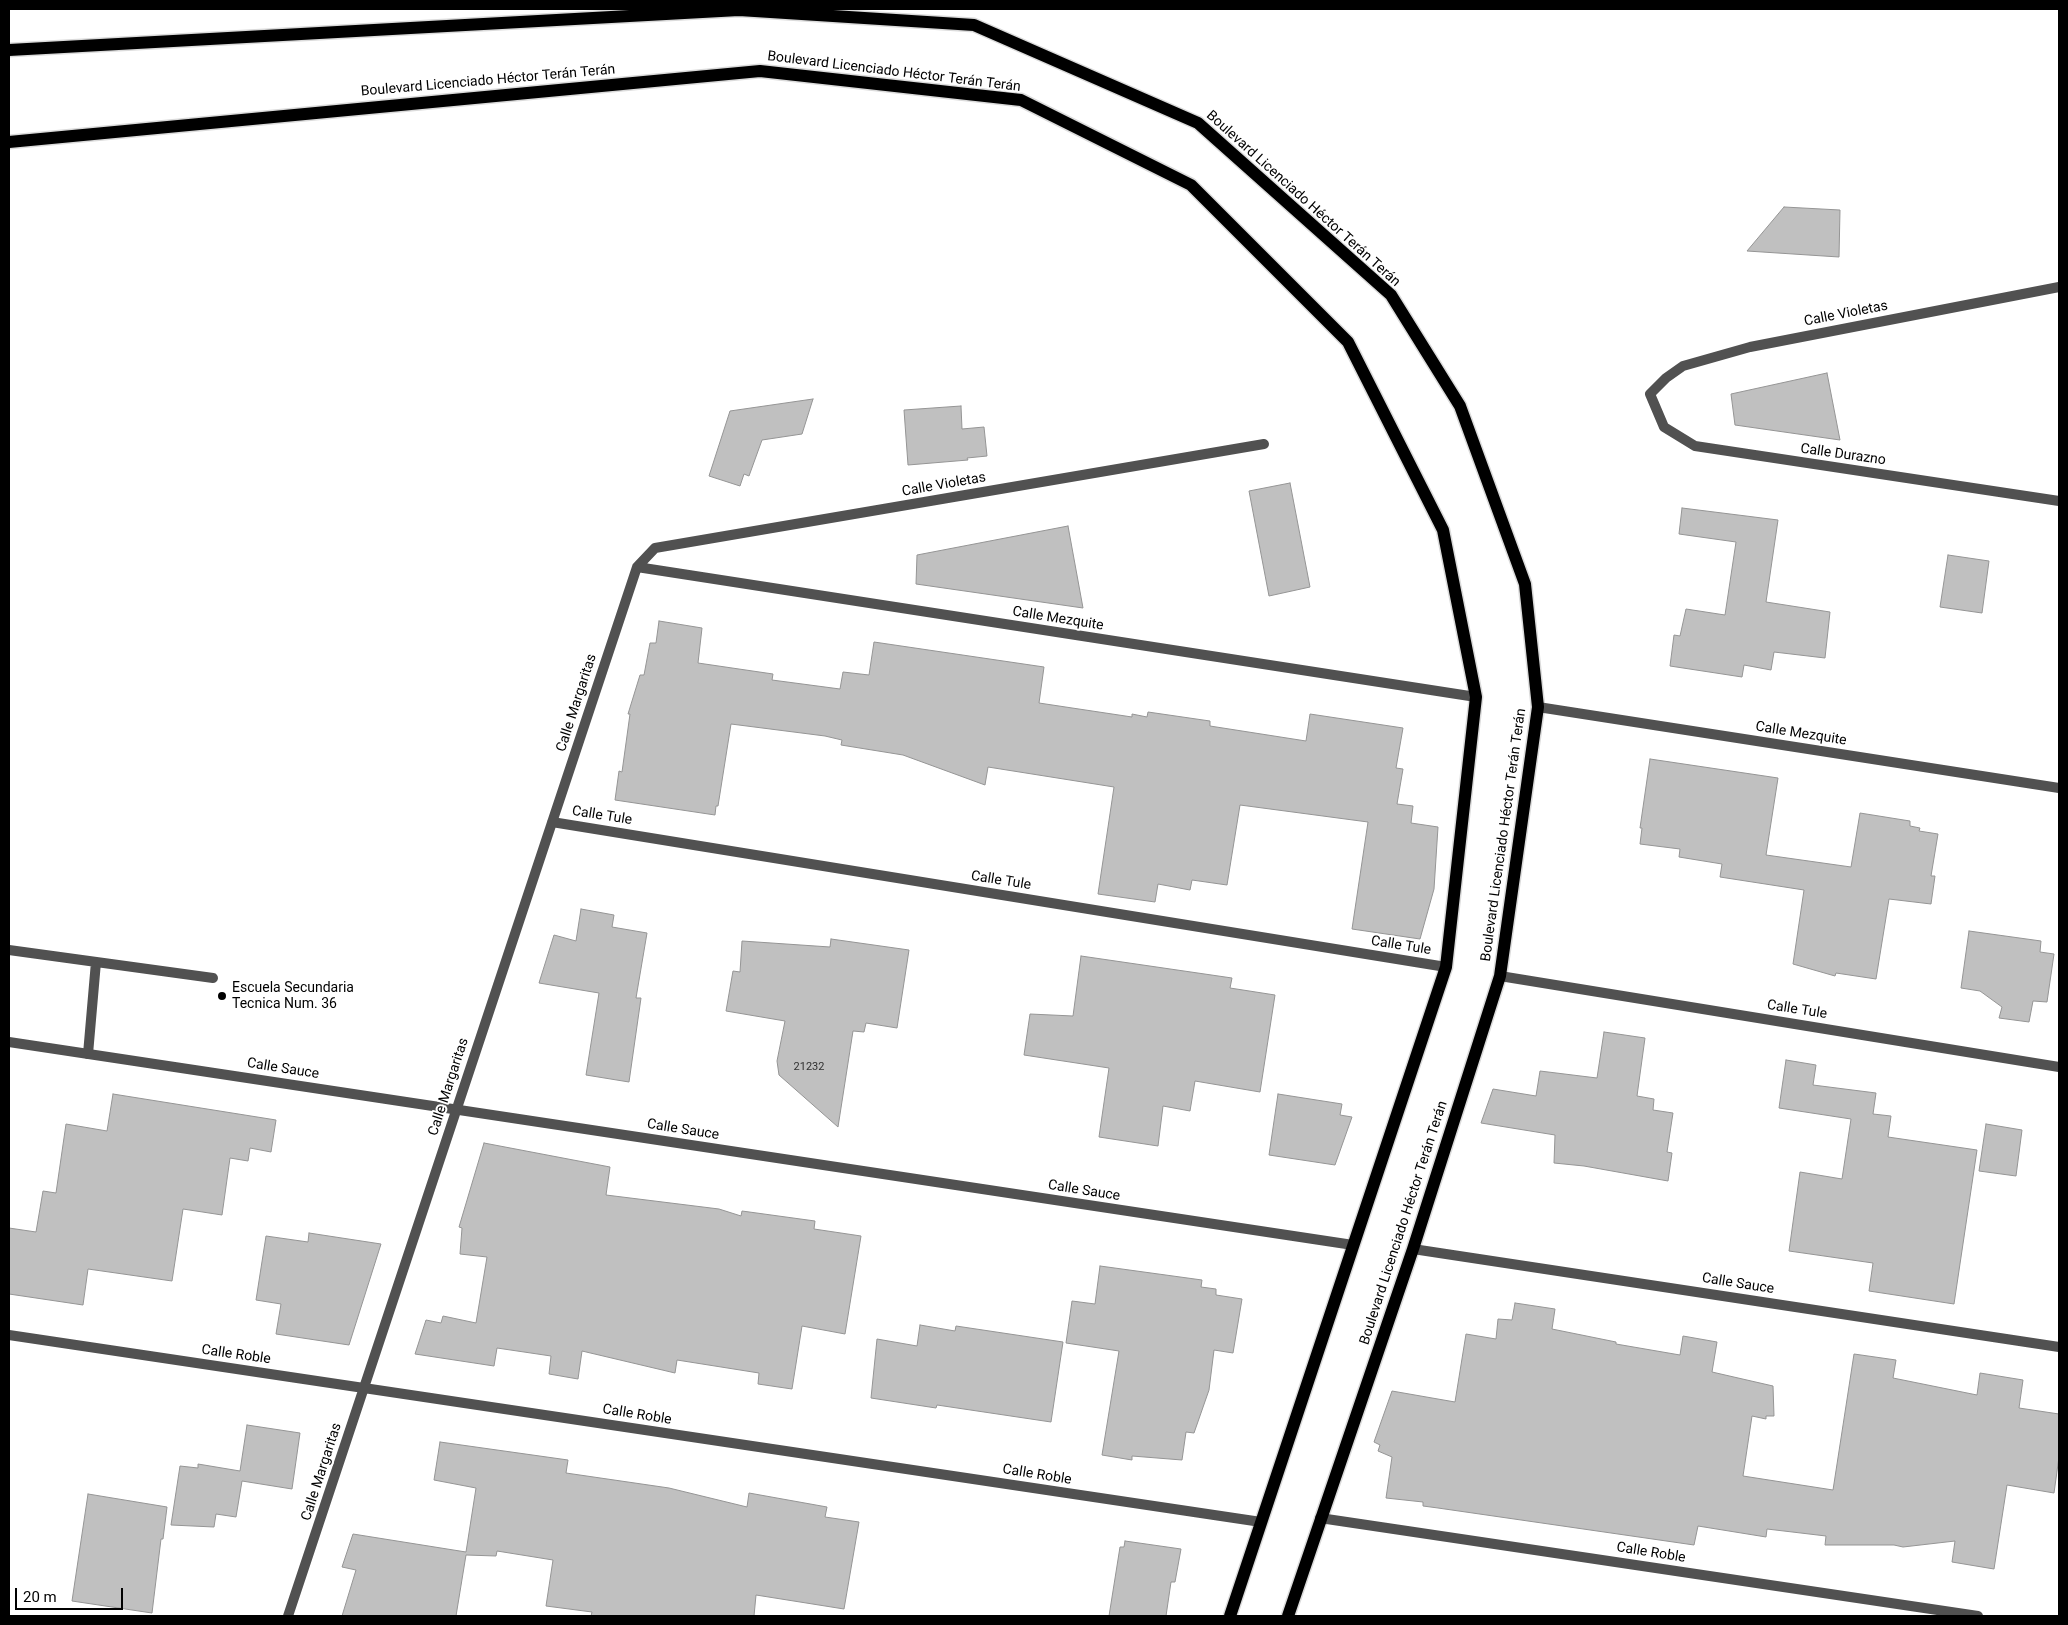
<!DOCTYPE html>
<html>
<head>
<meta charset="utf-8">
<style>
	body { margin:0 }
	#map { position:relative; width:2068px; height:1625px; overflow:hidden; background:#fff; font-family:Roboto,sans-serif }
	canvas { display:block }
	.frame { position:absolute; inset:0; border:10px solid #000; pointer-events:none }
	.scale { position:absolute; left:15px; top:1588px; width:108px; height:22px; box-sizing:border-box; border:2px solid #000; border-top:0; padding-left:6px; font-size:15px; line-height:18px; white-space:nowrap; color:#000; -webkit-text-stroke:4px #fff; paint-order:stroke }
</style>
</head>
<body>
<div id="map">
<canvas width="2068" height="1625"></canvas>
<div class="frame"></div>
<div class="scale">20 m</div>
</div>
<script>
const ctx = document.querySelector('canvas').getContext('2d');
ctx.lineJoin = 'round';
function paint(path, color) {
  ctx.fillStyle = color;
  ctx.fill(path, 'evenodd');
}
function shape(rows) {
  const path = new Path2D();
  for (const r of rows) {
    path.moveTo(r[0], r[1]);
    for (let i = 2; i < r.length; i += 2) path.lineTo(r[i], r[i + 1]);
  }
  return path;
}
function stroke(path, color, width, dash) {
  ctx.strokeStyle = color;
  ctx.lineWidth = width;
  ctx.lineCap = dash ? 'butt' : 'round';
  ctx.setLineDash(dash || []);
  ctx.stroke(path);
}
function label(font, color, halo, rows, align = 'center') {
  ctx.font = font + ' Roboto,sans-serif';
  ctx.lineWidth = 4;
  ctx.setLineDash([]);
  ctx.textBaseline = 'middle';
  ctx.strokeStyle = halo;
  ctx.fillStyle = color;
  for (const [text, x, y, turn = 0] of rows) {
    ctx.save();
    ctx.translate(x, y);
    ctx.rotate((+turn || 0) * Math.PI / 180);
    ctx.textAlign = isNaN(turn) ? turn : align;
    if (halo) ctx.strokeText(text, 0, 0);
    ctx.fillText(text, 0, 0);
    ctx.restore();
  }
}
const building = shape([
	[1784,207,1840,210,1839,257,1747,251,1784,207],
	[1827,373,1840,440,1735,425,1731,394,1827,373],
	[813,399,802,434,762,440,749,476,744,474,740,486,709,476,730,411,813,399],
	[961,406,962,429,984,427,987,456,967,458,968,460,908,465,904,410,961,406],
	[1290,483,1310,587,1269,596,1249,491,1290,483],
	[1682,508,1778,520,1766,602,1830,612,1825,658,1774,652,1771,670,1744,665,1742,677,1670,666,1674,635,1680,636,1686,609,1725,615,1736,542,1679,534,1682,508],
	[1068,526,1083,608,916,584,917,555,1068,526],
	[1948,555,1989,561,1982,613,1940,607,1948,555],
	[659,621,702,628,698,663,773,674,772,680,840,689,843,672,869,675,874,642,1044,667,1039,703,1132,717,1132,714,1147,717,1148,712,1210,721,1210,726,1306,741,1310,714,1403,728,1396,768,1403,769,1397,804,1413,806,1411,823,1438,827,1434,889,1420,939,1352,929,1368,822,1240,805,1227,885,1192,880,1190,890,1158,884,1155,902,1098,894,1114,787,988,767,985,785,903,755,841,745,842,740,825,736,731,724,718,806,716,806,715,815,615,800,619,771,622,772,630,714,628,714,640,675,644,675,650,643,656,643,659,621],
	[1650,759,1778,778,1766,855,1851,867,1860,813,1910,821,1910,826,1920,828,1919,831,1938,834,1931,876,1935,876,1931,904,1889,899,1876,979,1836,973,1835,976,1793,964,1804,890,1720,877,1722,864,1679,857,1680,849,1640,844,1642,828,1640,828,1650,759],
	[581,909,614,915,612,927,647,933,636,998,641,998,629,1082,586,1075,599,993,539,983,554,935,576,941,581,909],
	[1969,931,2041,941,2040,952,2054,954,2047,1002,2033,1001,2029,1022,1999,1018,2002,1007,1980,991,1961,988,1969,931],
	[831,939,909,950,897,1028,866,1023,864,1032,853,1031,838,1127,779,1075,777,1061,785,1021,726,1011,733,971,740,972,742,941,830,947,831,939],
	[1081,956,1232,978,1230,988,1275,995,1260,1092,1195,1081,1190,1111,1163,1106,1158,1146,1099,1137,1109,1068,1024,1055,1030,1014,1073,1016,1081,956],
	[1604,1032,1645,1038,1637,1096,1654,1099,1653,1110,1673,1113,1667,1152,1672,1153,1668,1181,1584,1166,1554,1163,1555,1135,1481,1123,1493,1089,1536,1096,1540,1071,1597,1078,1604,1032],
	[1786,1060,1816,1065,1813,1085,1876,1093,1873,1114,1891,1116,1888,1137,1977,1150,1954,1304,1869,1291,1873,1263,1789,1251,1800,1172,1842,1179,1851,1119,1779,1108,1786,1060],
	[113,1094,276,1120,271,1152,250,1148,248,1161,230,1158,222,1215,183,1209,172,1281,88,1269,83,1305,9,1294,9,1228,36,1232,43,1191,56,1193,66,1124,107,1131,113,1094],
	[1278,1094,1342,1104,1340,1115,1352,1117,1335,1165,1269,1155,1278,1094],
	[1986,1124,2022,1130,2016,1176,1979,1171,1986,1124],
	[484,1143,610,1167,606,1195,719,1209,741,1216,742,1211,815,1221,814,1229,861,1236,845,1334,802,1326,792,1389,758,1384,759,1373,677,1360,675,1373,582,1351,578,1379,549,1374,551,1356,497,1348,494,1366,415,1354,426,1320,441,1323,443,1316,476,1323,487,1257,460,1254,462,1228,459,1227,484,1143],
	[309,1233,381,1244,349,1345,276,1334,281,1304,256,1300,266,1236,308,1242,309,1233],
	[1100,1266,1202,1280,1201,1287,1216,1289,1216,1295,1242,1299,1233,1353,1214,1350,1209,1390,1194,1433,1186,1432,1182,1460,1132,1456,1132,1460,1102,1455,1119,1351,1066,1343,1072,1301,1095,1304,1100,1266],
	[1515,1303,1555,1309,1552,1329,1616,1342,1616,1344,1680,1355,1683,1336,1717,1342,1712,1372,1773,1386,1774,1416,1766,1416,1766,1419,1752,1416,1743,1476,1833,1490,1854,1354,1896,1360,1893,1378,1977,1395,1980,1373,2023,1380,2019,1408,2059,1414,2059,1457,2054,1493,2007,1485,1994,1569,1952,1562,1955,1541,1903,1547,1894,1545,1825,1545,1826,1536,1767,1529,1766,1537,1698,1526,1694,1545,1438,1508,1423,1506,1423,1502,1386,1498,1392,1457,1378,1451,1380,1445,1374,1442,1392,1391,1455,1402,1466,1334,1496,1339,1498,1319,1512,1320,1515,1303],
	[920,1325,955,1331,956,1326,1063,1342,1051,1422,937,1405,936,1408,871,1398,877,1339,917,1346,920,1325],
	[247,1425,300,1433,292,1489,242,1481,236,1517,216,1514,214,1527,171,1525,180,1466,198,1468,198,1464,240,1471,247,1425],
	[440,1442,568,1460,566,1473,669,1488,747,1507,749,1493,827,1507,825,1517,859,1522,844,1609,756,1595,754,1616,591,1616,592,1612,546,1606,553,1560,497,1551,496,1556,466,1555,456,1616,342,1616,356,1570,342,1567,353,1534,466,1552,476,1488,434,1480,440,1442],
	[88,1494,167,1507,163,1539,161,1539,152,1613,72,1601,88,1494],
	[1125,1541,1181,1549,1175,1582,1171,1582,1166,1616,1109,1616,1120,1547,1124,1547,1125,1541]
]);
paint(building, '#c0c0c0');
stroke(building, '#959595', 1);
const primary = shape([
	[9,50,739,10,974,25,1198,123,1391,295,1460,406,1525,584,1538,707,1500,976,1413,1249,1288,1616],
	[9,142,760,71,1021,100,1191,185,1348,342,1443,530,1476,697,1446,967,1230,1616]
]);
stroke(primary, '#dbdbdb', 15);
stroke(shape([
	[9,950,213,978],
	[88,1054,96,962]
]), '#515151', 10);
stroke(shape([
	[2059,287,1750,347,1683,366,1666,378,1650,394,1664,427,1695,446,2059,501],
	[637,567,1476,697],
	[1538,707,2059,788],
	[552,822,1446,967],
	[1500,976,2059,1067],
	[9,1042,1353,1245],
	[1413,1249,2059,1347],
	[9,1335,1261,1522],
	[1320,1518,1978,1616],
	[288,1616,637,567,655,548,1264,444]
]), '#515151', 10);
stroke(primary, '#000', 12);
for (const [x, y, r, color] of [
	[222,996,5,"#000"]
]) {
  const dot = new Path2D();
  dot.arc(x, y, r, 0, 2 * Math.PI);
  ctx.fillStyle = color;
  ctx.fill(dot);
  stroke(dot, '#fff', 2);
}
label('11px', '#303030', null, [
	["21232",809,1067]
]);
label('14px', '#000', '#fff', [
	["Boulevard Licenciado Héctor Terán Terán",894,72,7],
	["Boulevard Licenciado Héctor Terán Terán",488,81,-5],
	["Boulevard Licenciado Héctor Terán Terán",1303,199,42],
	["Calle Violetas",1846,314,-11],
	["Calle Durazno",1843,455,8],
	["Calle Violetas",944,485,-10],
	["Calle Mezquite",1058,619,9],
	["Calle Margaritas",577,703,-72],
	["Calle Mezquite",1801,734,9],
	["Calle Tule",602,816,9],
	["Boulevard Licenciado Héctor Terán Terán",1504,835,-82],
	["Calle Tule",1001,881,9],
	["Calle Tule",1401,946,9],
	["Calle Tule",1797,1010,9],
	["Calle Sauce",283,1069,9],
	["Calle Margaritas",449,1087,-72],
	["Calle Sauce",683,1130,9],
	["Calle Sauce",1084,1191,9],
	["Boulevard Licenciado Héctor Terán Terán",1404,1223,-72],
	["Calle Sauce",1738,1284,9],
	["Calle Roble",236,1355,8],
	["Calle Roble",637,1415,9],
	["Calle Margaritas",322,1472,-72],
	["Calle Roble",1037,1475,9],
	["Calle Roble",1651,1553,9]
]);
label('14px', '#000', '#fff', [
	["Escuela Secundaria",232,988],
	["Tecnica Num. 36",232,1004]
], 'left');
</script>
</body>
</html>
